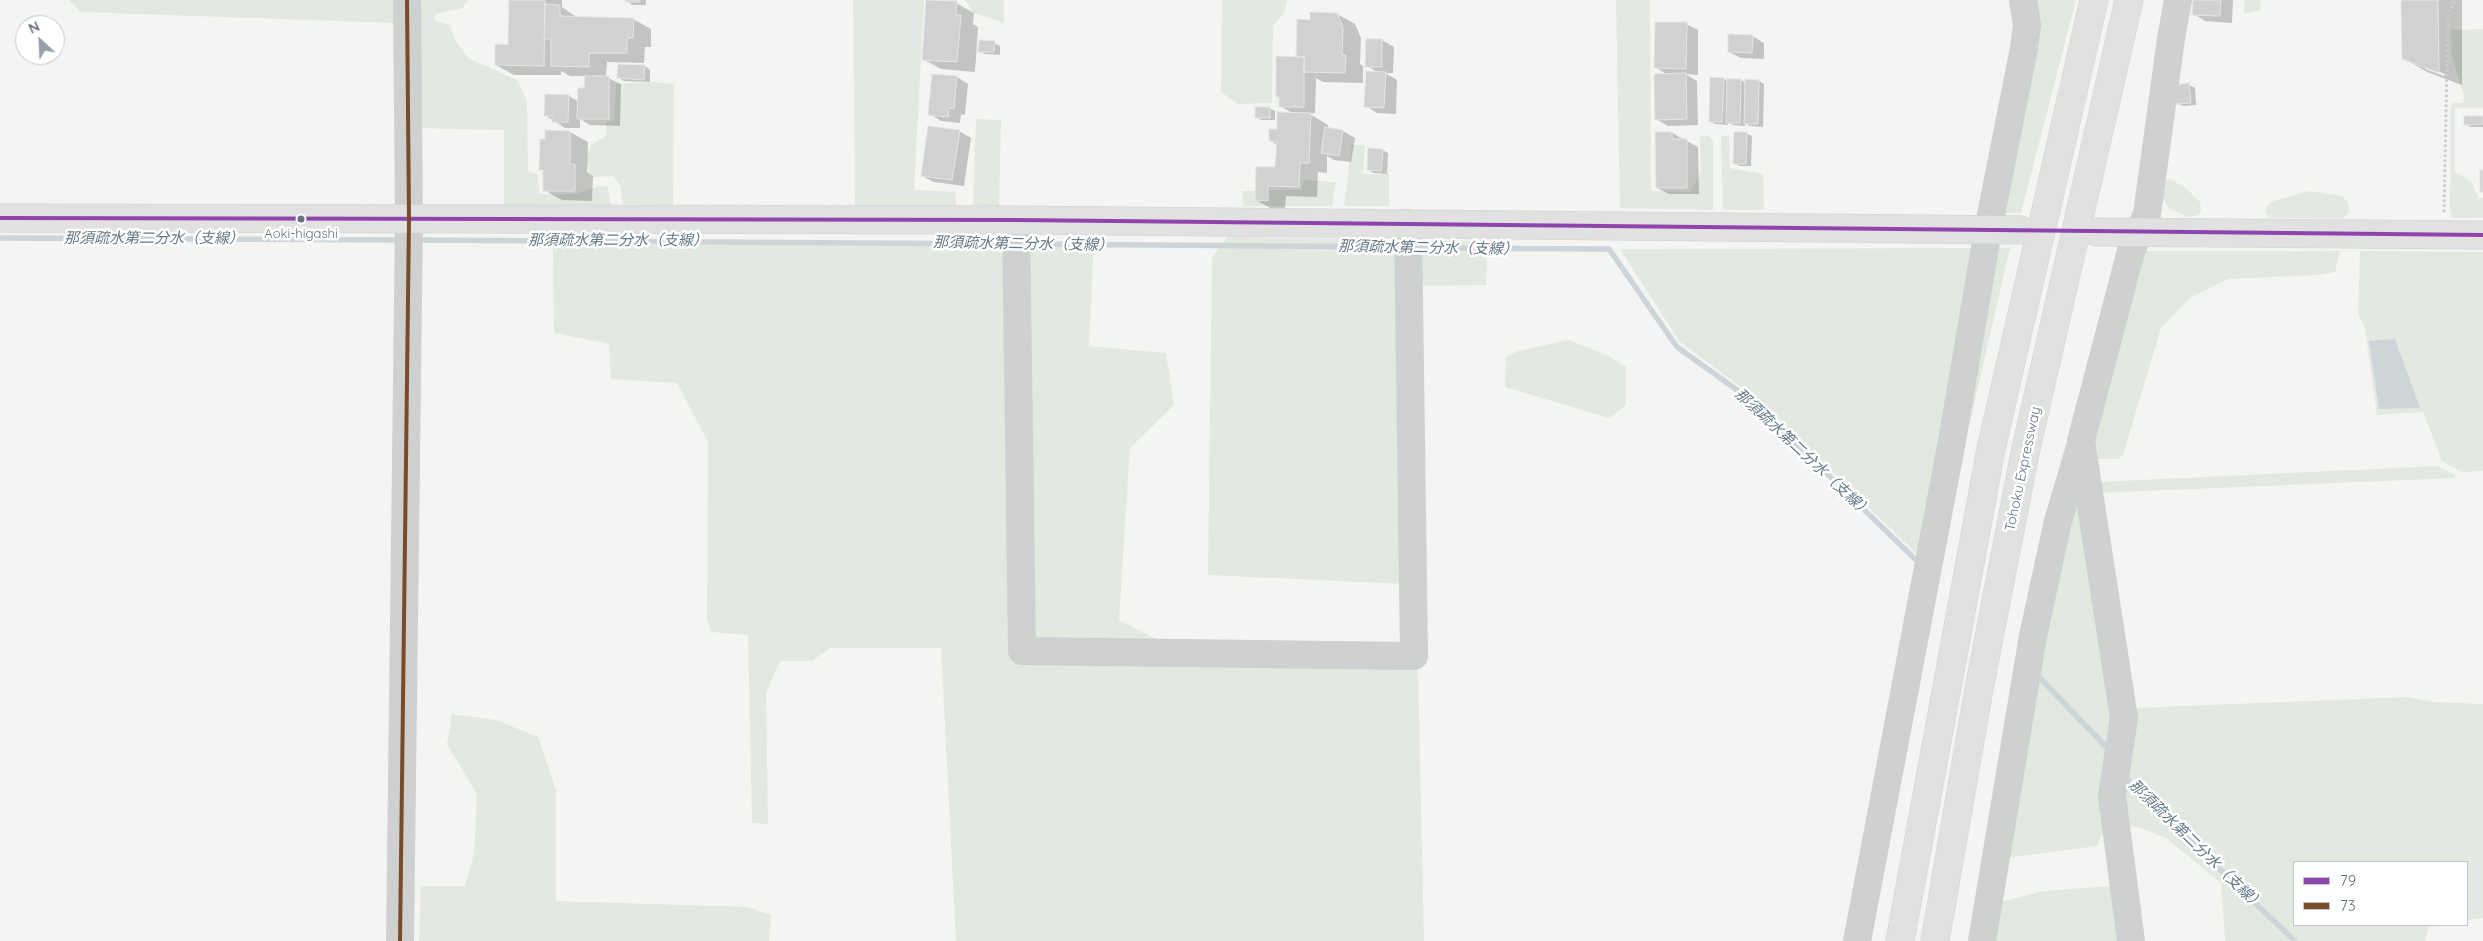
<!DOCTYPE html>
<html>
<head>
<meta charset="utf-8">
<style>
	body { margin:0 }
	#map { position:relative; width:2483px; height:941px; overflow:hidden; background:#f4f5f3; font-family:Quicksand,sans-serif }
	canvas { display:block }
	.legend { position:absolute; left:2293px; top:861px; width:175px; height:65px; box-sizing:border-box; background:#fff; border:1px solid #c1c6ce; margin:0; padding:6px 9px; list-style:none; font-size:15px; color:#647084 }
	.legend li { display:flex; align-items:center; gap:10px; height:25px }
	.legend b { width:25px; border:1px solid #c1c6ce }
	.north { position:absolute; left:15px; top:15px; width:50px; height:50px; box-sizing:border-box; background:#fff; border:1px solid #c1c6ce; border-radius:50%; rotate:335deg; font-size:14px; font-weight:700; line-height:20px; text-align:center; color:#647084 }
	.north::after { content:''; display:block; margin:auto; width:18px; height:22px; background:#969fab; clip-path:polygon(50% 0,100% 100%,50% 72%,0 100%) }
</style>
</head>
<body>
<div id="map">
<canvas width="2483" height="941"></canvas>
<ul class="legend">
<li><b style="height:6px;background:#8e44ad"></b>79</li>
<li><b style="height:6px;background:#7a4b2a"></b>73</li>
</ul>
<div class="north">N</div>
</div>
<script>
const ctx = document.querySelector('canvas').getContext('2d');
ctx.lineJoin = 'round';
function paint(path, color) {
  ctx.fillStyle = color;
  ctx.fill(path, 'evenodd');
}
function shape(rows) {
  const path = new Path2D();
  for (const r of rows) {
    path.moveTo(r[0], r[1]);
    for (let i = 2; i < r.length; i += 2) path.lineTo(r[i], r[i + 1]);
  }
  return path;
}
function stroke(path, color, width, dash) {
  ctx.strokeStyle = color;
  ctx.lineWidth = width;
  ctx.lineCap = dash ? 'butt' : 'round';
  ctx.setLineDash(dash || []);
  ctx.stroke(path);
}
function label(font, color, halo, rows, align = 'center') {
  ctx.font = font + ' Quicksand,"Noto Sans JP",sans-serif';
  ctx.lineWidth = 5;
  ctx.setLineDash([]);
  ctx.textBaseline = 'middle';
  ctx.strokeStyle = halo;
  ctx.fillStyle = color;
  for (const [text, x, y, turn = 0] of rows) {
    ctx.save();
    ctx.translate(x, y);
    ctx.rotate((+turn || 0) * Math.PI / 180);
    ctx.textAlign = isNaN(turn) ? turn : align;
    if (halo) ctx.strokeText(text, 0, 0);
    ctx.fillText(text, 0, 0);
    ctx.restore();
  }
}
paint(shape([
	[69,0,394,0,394,23,81,12],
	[415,0,468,0,463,8,435,14,435,21,450,25,455,40,468,58,517,80,527,101,528,171,538,175,539,194,575,194,600,186,608,187,611,206,504,205,504,130,414,128],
	[853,0,924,0,914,190,955,192,956,206,855,206],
	[965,0,1004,0,1004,23,974,13],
	[1222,0,1287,0,1284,13,1273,26,1272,103,1238,104,1221,92],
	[1616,0,1650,0,1651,191,1690,192,1701,173,1700,137,1707,135,1713,141,1713,210,1620,208],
	[2028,0,2076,0,2021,213,2004,213],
	[2245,0,2261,0,2260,10,2244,14],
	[2483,29,2483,108,2455,108,2455,172,2471,181,2479,198,2483,198,2483,218,2452,218,2450,209,2451,108,2453,103,2463,103,2464,96,2452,56,2451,30],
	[651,82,674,84,673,205,623,204,620,185,613,176,593,177,588,171,586,159,591,145,606,136,606,123,614,120,616,84],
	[976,119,1001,120,999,206,973,205],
	[1721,136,1729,136,1730,168,1763,174,1764,210,1723,210],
	[1352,145,1365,145,1363,174,1389,174,1389,206,1344,206],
	[2169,179,2185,187,2200,202,2201,210,2199,215,2188,217,2170,209,2163,199,2158,183],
	[1303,180,1336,182,1332,206,1243,206,1242,191,1255,191,1255,200,1267,201,1268,190,1302,190],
	[2309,191,2342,196,2348,202,2349,212,2344,218,2269,218,2265,211,2270,202],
	[1228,237,1472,241,1487,254,1486,285,1401,286,1405,584,1208,575,1212,257],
	[1094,241,1089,346,1166,353,1174,405,1130,448,1119,620,1210,667,1418,669,1424,941,956,941,941,648,830,648,812,661,780,661,766,693,768,824,752,823,748,635,711,632,707,618,708,442,677,383,611,379,609,344,554,333,553,246],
	[2010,248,1937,566,1923,560,1757,399,1680,342,1620,249],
	[2145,251,2340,251,2335,272,2318,275,2228,279,2190,298,2161,328,2123,455,2118,459,2094,459,2095,434],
	[2360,251,2483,252,2483,471,2462,472,2442,461,2423,412,2377,415,2365,328,2358,314],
	[1569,340,1607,355,1626,367,1626,405,1609,418,1505,387,1506,357,1518,351],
	[2437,466,2454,474,2455,478,2099,493,2098,482],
	[2079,494,2135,708,2407,697,2433,702,2483,704,2483,918,2467,920,2467,862,2294,862,2294,925,2441,925,2429,927,2425,941,2225,941,2221,883,2166,838,2135,826,2104,830,2097,846,2006,858,2033,636],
	[452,714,496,720,538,737,556,790,556,901,748,907,771,915,769,941,419,941,421,886,465,886,474,853,477,794,447,744],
	[2111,886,2118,941,1986,941,1992,904,2044,891]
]), '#e3e8e1');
paint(shape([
	[2395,339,2420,408,2379,409,2369,341]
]), '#ced5d9');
paint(shape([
	[510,0,562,0,562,7,578,18,633,19,651,29,651,47,645,47,644,63,607,62,606,77,621,84,620,126,590,125,580,119,580,128,565,128,545,115,569,96,579,102,586,89,586,76,570,76,561,71,561,75,514,75,496,65,509,46],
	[626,0,646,0,646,5,632,5],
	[2194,0,2233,0,2232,23,2205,21,2194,14],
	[2402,0,2462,0,2462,85,2427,72,2403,58],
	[2425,66,2445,74,2444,76,2425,69],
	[956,3,974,13,973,24,978,27,975,72,941,69,923,59],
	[1337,14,1355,24,1361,38,1360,64,1363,66,1363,83,1323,82,1316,78,1315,113,1308,113,1328,125,1328,129,1343,131,1355,138,1351,162,1334,160,1327,156,1327,173,1318,172,1317,197,1286,196,1285,210,1274,210,1256,200,1277,168,1278,145,1270,141,1294,114,1280,106,1311,21],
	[1686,24,1698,30,1698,75,1685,74,1697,81,1698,125,1668,126,1656,119,1668,75,1655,67],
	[1752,36,1764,43,1764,59,1741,58,1729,52],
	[1367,40,1382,40,1394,47,1393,73,1385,73,1397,80,1396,114,1377,113,1366,106,1379,73,1367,66],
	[994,43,1000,46,1000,55,985,54,980,51],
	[619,65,645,66,650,70,650,82,624,81,618,78],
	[957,77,968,84,965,115,961,114,960,123,941,121,930,114],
	[1724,79,1728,82,1728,80,1741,80,1746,83,1759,81,1764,84,1763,127,1750,126,1745,123,1745,126,1733,125,1728,123,1728,125,1715,124,1710,121],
	[2189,85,2195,88,2196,105,2183,106,2177,103],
	[1269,108,1275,111,1275,120,1261,120,1256,117],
	[2483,117,2483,127,2471,127,2466,124],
	[959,131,971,138,964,186,934,182,922,176],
	[570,132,588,142,587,172,593,176,592,201,562,200,544,190,544,171,540,169],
	[1672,133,1698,147,1699,194,1669,194,1657,188],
	[1746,133,1752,136,1751,166,1740,166,1734,163],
	[1382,150,1388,153,1387,174,1374,173,1368,170]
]), '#0003');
stroke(shape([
	[0,238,400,240],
	[415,240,1010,244],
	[1025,244,1400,247],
	[1415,248,1609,249,1677,347,1751,400,1915,559],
	[2041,679,2109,750],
	[2125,774,2132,786,2295,941]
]), '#ced5d9', 5.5);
const building = shape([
	[509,0,545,0,544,66,495,65,495,44,508,45,509,0],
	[625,0,640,0,640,2,625,2,625,0],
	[926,0,957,1,956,15,961,15,957,62,922,60,926,0],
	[2193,0,2221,0,2220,16,2192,15,2193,0],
	[2401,0,2438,0,2439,73,2402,59,2401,0],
	[545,4,560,5,560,16,634,18,633,38,627,38,627,53,589,53,589,67,551,66,551,39,544,39,545,4],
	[1310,12,1337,13,1343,27,1342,55,1346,55,1345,73,1304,72,1304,57,1296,57,1297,19,1310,20,1310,12],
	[1655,22,1687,22,1686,69,1654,68,1655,22],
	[1728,34,1753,35,1752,53,1728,52,1728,34],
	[1366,39,1382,39,1382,67,1365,67,1366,39],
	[979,40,995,41,994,52,978,52,979,40],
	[1276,56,1304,57,1304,107,1279,107,1279,97,1276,97,1276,56],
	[618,64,645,65,644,80,617,78,618,64],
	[1366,71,1386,72,1384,108,1364,107,1366,71],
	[1686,73,1687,119,1655,120,1654,74,1686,73],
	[932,74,957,76,954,109,949,108,948,117,928,115,932,74],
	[585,76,609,76,609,119,577,119,578,88,584,88,585,76],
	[1710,77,1724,78,1722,122,1709,122,1710,77],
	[1727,79,1741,79,1740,123,1726,123,1727,79],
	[1745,79,1759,80,1758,124,1744,124,1745,79],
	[2189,83,2191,103,2176,104,2174,85,2189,83],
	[545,94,569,95,568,122,552,122,552,116,544,116,545,94],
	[1255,107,1270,107,1270,118,1255,118,1255,107],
	[1277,112,1311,113,1309,163,1300,163,1299,187,1268,186,1268,201,1255,200,1256,167,1275,167,1277,142,1269,141,1269,129,1277,129,1277,112],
	[2464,116,2483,116,2483,124,2464,125,2464,116],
	[928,126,960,130,952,180,921,176,928,126],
	[1325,127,1343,130,1339,156,1321,153,1325,127],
	[545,130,570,131,570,164,575,164,575,191,543,191,543,170,539,170,540,139,545,139,545,130],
	[1655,132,1672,132,1672,139,1687,139,1687,188,1656,188,1655,132],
	[1734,132,1747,132,1746,164,1733,164,1734,132],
	[1368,148,1383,149,1381,171,1367,170,1368,148],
	[2480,170,2483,170,2483,192,2480,192,2480,170]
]);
paint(building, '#d0d1d2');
stroke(building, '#e4e4e3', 1);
const major = shape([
	[0,218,1016,220,2020,230],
	[2096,232,2483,235]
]);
const highway = shape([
	[1900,941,1991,449,2094,0],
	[1935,941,1979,689,2025,453,2129,0]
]);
stroke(major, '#d0d1d1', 29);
stroke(highway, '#d1d2d2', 29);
stroke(shape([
	[2444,212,2448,14,2456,0]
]), '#cbcccd', 3, [2.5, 2.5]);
stroke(shape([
	[1016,220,1022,651,1414,656,1408,223],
	[400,941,409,219,407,0],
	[1857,941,1952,441,1988,230,2024,48,2027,25,2023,0],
	[1982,941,2033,636,2058,521,2080,447],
	[2131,941,2112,796,2124,718,2081,441,2131,251,2147,214,2171,39,2178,0]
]), '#cfd0d0', 28);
stroke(major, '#e1e1e2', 28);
stroke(highway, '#e1e1e2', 28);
stroke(shape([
	[0,218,1016,220,2483,235]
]), '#8e44ad', 4);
stroke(shape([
	[400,941,409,219,407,0]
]), '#7a4b2a', 4);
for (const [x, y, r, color] of [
	[301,219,4.5,"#647084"]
]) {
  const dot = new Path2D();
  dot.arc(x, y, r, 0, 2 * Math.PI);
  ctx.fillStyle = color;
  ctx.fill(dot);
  stroke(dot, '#fff', 2);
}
label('13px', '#647084', '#fff', [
	["Aoki-higashi",301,234]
]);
label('14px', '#647084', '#fff', [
	["Tohoku Expressway",2023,469,-78]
]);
label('italic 15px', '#647988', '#fff', [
	["那須疏水第二分水（支線）",154,238],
	["那須疏水第二分水（支線）",618,240],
	["那須疏水第二分水（支線）",1023,244,1],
	["那須疏水第二分水（支線）",1428,248,1],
	["那須疏水第二分水（支線）",1803,453,43],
	["那須疏水第二分水（支線）",2196,845,44]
]);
</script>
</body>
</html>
